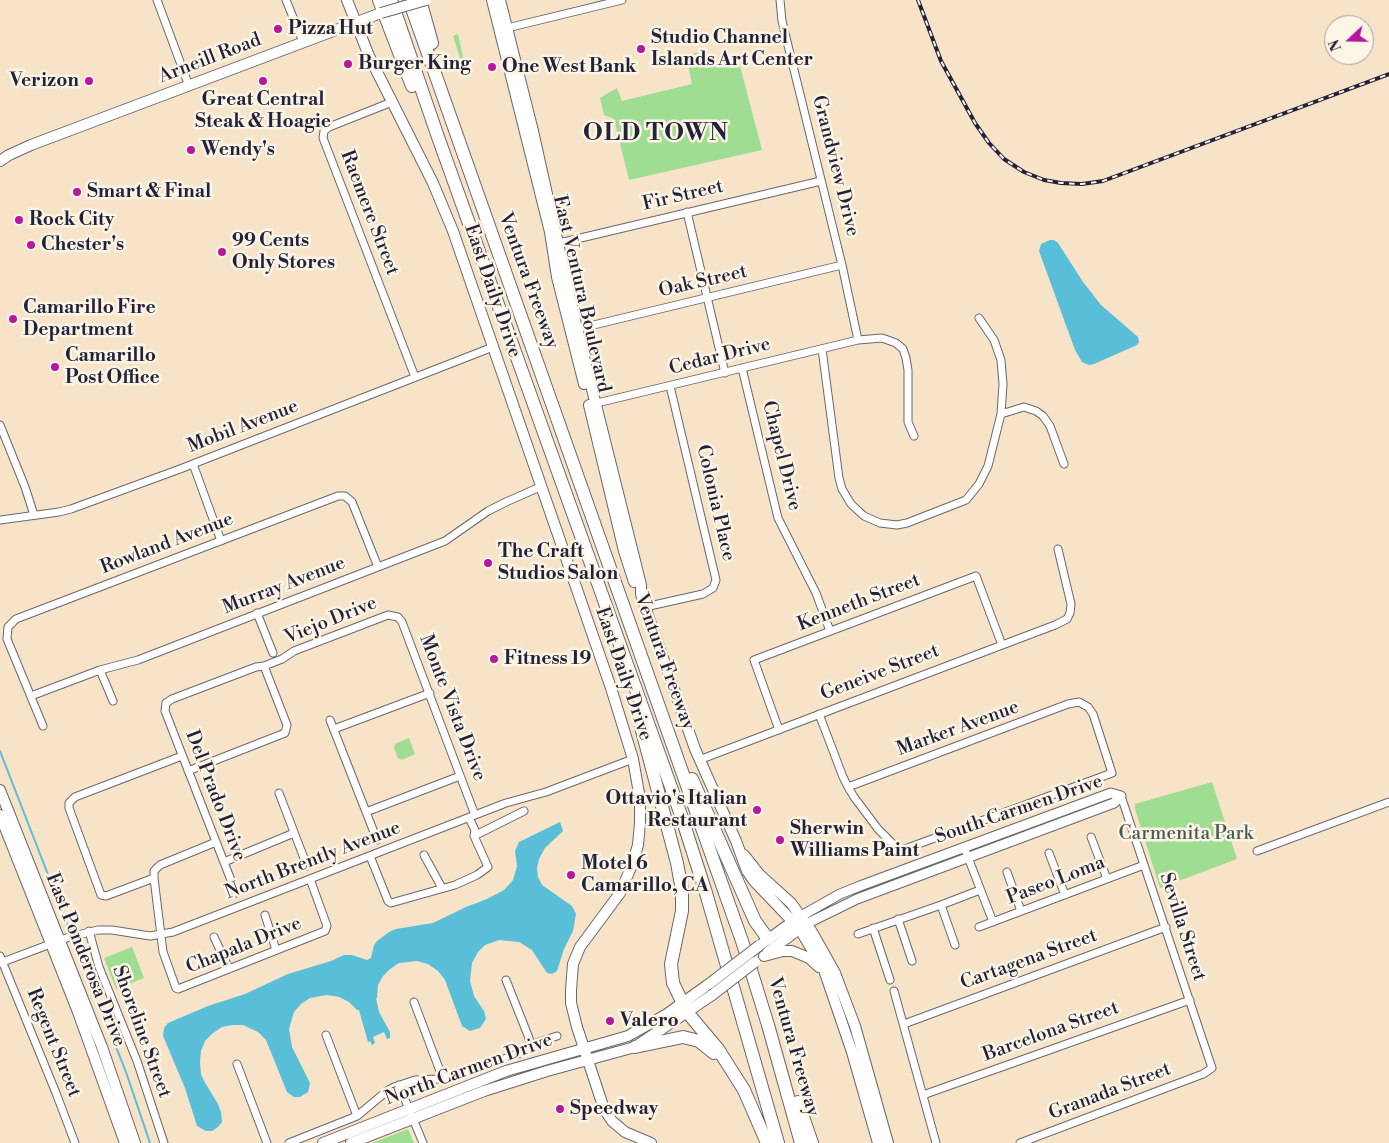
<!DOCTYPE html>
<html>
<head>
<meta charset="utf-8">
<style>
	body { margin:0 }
	#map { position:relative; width:1389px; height:1143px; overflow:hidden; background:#f6e3c8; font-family:"Libre Bodoni",serif }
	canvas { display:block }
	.north { position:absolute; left:1324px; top:15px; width:50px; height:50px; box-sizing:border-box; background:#fcf5e5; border:1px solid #a5a1a1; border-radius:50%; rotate:249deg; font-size:14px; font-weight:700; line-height:20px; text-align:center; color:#22223b }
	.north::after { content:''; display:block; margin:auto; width:18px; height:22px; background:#b5179e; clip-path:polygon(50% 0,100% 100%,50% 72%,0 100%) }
</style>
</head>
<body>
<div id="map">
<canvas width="1389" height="1143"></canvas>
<div class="north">N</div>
</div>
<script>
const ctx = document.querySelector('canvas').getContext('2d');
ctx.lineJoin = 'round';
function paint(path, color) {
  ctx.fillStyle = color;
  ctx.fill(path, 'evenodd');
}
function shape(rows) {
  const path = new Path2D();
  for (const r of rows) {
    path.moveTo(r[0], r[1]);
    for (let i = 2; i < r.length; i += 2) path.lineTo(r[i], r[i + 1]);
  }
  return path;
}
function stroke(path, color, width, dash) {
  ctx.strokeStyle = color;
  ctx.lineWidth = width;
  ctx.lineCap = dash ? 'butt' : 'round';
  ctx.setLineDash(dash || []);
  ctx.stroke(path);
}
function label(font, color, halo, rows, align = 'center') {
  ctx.font = font + ' "Libre Bodoni",serif';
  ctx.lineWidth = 5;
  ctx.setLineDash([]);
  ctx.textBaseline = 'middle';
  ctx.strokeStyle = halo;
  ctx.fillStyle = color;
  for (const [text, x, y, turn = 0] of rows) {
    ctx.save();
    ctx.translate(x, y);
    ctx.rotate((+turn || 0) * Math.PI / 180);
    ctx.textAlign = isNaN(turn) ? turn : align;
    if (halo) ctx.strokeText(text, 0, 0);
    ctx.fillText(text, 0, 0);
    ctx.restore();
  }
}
paint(shape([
	[458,34,464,62,463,63,461,61,453,36],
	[700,52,704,65,738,58,762,150,629,180,614,119,604,115,600,98,617,88,622,101,692,84,686,55],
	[409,738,415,754,402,760,398,758,394,748,395,744],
	[1212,782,1237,859,1160,888,1135,809,1135,804],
	[132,947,144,978,116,989,104,958],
	[408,1129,414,1143,372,1143]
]), '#9fdd93');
paint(shape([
	[1050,240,1054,240,1058,243,1083,282,1101,305,1138,337,1139,342,1137,345,1094,364,1089,365,1082,362,1075,350,1039,251,1041,244],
	[560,822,563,831,545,848,539,859,537,868,538,877,542,885,572,906,576,914,573,931,564,949,557,971,552,974,547,973,532,950,519,942,499,940,485,945,478,952,472,963,470,981,474,996,484,1011,486,1019,480,1028,470,1031,462,1026,445,980,438,971,428,964,417,961,399,963,390,969,383,976,378,985,377,998,376,998,379,1012,390,1032,390,1038,387,1039,384,1032,373,1037,375,1043,372,1045,370,1041,368,1042,359,1010,357,1010,349,1002,339,997,327,995,310,998,301,1004,294,1012,289,1029,292,1047,310,1083,308,1092,300,1097,294,1097,287,1092,266,1040,258,1032,243,1025,233,1025,222,1027,213,1033,205,1041,201,1051,200,1062,201,1074,204,1081,218,1104,221,1112,222,1122,218,1127,212,1131,206,1131,197,1126,185,1088,163,1036,164,1028,168,1023,208,1006,245,994,288,974,331,961,344,955,352,955,367,960,371,958,374,945,377,941,389,932,396,929,433,923,466,907,487,899,504,890,513,880,517,866,515,851,519,842]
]), '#59bed7');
stroke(shape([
	[0,751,68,926],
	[76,946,126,1072,150,1143]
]), '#59bed7', 2);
const minor = shape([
	[157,0,189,86],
	[286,0,303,42],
	[780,0,782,21,842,265,858,340],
	[503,29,622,0],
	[392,102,329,127,324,131,323,138,415,377],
	[687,212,725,373],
	[554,243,568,241,821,181],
	[573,330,842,265],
	[822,349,839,478,842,489,851,504,864,516,880,523,897,525,907,523,966,500,979,484,988,466,1001,414,1003,384,1001,360,994,340,979,318],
	[742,368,778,518,816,593,830,631],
	[593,404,858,340,882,338,896,343,903,349,906,358,908,370,908,422,914,436],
	[1001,414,1024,407,1036,411,1043,416,1050,426,1064,464],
	[0,425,25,487,34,515],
	[193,464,221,541],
	[0,520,59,512,71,509,180,469,493,347],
	[645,607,703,594,713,588,716,580,670,386],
	[257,613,273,653],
	[100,670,113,701],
	[31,696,100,670,138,660,445,541,488,511,506,502,540,487],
	[819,714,843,777,848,787,854,797,878,829,898,849,902,850,1112,773,1093,714,1088,707,1079,702,1068,704,848,787],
	[330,720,377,840],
	[43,726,7,639,8,627,16,619,338,496,345,496,352,502,378,567],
	[334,729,430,693],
	[779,730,754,660,976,576,1002,645],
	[699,760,1055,625,1067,619,1070,613,1071,604,1058,549],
	[188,771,285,733,287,725,264,666],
	[279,793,307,866],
	[366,812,460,776],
	[474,836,524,811],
	[1091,837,1107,879],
	[216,842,160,865,154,871,154,878,163,952,176,988,178,989,325,931,327,926,310,879],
	[964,847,993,922],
	[1257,851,1389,802],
	[1049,853,1065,895],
	[424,855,442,888],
	[370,856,388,901,391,903,455,885,477,875,488,867,474,836,475,830,469,818],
	[224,862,294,833],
	[1007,872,1021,911],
	[154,878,106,896,101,895,69,808,69,803,75,797,182,756],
	[236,893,165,711,166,703,172,699,256,667,264,666,282,659,294,651,388,615,398,617,402,622,475,815],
	[941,905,955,945],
	[265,915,276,950],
	[898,919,912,961],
	[979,927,1144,865],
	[873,928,890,980],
	[89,931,99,967,137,1061,164,1143],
	[858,934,941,905,980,890],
	[214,937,229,969],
	[0,956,56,1093,75,1143],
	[0,963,69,937,98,930,112,930,150,936,173,932,506,803,546,792,633,759],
	[506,980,529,1038,530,1045],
	[894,991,936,1143],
	[414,1002,443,1079],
	[904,1024,1166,927],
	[326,1035,357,1116],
	[530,1045,557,1036],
	[237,1064,267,1143],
	[399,1085,423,1143],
	[923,1095,1190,1000],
	[289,1143,357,1116,387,1091,394,1087,415,1080,437,1079,463,1074,523,1052,527,1050,530,1045],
	[1020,1143,1203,1074,1212,1068,1121,796]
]);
const tertiary = shape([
	[801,916,840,894,860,886,1111,793,1121,796,1114,803,857,899,806,924]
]);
const secondary = shape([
	[347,0,369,56,433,183,453,231,611,688,633,759,640,799,640,823,638,845,632,865,620,893,580,947,573,964,571,990,571,1003,577,1027,604,1109,612,1121,625,1132,651,1143],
	[492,0,550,232,557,277,584,384],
	[500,0,533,131,577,329,641,585,641,594,645,607,695,749,736,841,747,871,754,881,799,928,824,970,852,1052,878,1143],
	[0,161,9,155,31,145,381,13],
	[589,405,624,551,634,582],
	[0,790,102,1047,135,1143],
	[0,815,78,1012,125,1143],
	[744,855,760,875,791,903,812,932,835,973,855,1026,888,1143],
	[763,943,798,918],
	[767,953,803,926],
	[764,956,783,951,792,951,809,958,819,967],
	[323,1143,506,1071,628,1036,667,1014,709,984],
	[351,1143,484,1091,547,1071,635,1047,712,995]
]);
const motorway = shape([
	[379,0,412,86],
	[391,0,438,137,681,815,706,893,778,1143],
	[409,0,742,941,768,1025,801,1143],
	[420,0,432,43],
	[641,727,677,863,682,890,682,911,671,964,673,983,687,1012,718,1049,744,1090,767,1143],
	[692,779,755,921,768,939],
	[635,1047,683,1037,699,1041,714,1053],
	[798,1102,812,1143]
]);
stroke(minor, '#6c666c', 9);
stroke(tertiary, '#6c666c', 11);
stroke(secondary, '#6c666c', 12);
stroke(motorway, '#6c666c', 14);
stroke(minor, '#fff', 7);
stroke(tertiary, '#fff', 9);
stroke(secondary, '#fff', 10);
stroke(motorway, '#fff', 12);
const rail = shape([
	[918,0,941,61,975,123,989,143,1004,159,1024,172,1044,180,1061,183,1082,184,1103,181,1389,74]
]);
stroke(rail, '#22223b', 4);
stroke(rail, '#fcf5e5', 2, [5.5]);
const secondaryBridge = shape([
	[381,13,426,0],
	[709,984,760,945],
	[712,995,755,962]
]);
stroke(secondaryBridge, '#6c666c', 12, []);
stroke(secondaryBridge, '#fff', 10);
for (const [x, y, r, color] of [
	[278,29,5,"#b5179e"],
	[641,49,5,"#b5179e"],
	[348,64,5,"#b5179e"],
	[492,67,5,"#b5179e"],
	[89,81,5,"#b5179e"],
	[263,81,5,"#b5179e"],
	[191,150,5,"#b5179e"],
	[77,192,5,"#b5179e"],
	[19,220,5,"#b5179e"],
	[31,245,5,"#b5179e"],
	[222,252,5,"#b5179e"],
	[13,319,5,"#b5179e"],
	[55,367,5,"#b5179e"],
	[488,563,5,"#b5179e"],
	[494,659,5,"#b5179e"],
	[757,810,5,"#b5179e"],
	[780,840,5,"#b5179e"],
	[571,875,5,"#b5179e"],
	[610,1021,5,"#b5179e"],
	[560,1109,5,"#b5179e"]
]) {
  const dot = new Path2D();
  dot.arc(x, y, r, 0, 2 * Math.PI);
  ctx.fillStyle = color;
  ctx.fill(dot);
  stroke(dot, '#fcf5e5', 2);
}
label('bold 19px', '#22223b', '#fcf5e5', [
	["Pizza Hut",288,29],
	["Studio Channel",651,38],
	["Islands Art Center",651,60],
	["Burger King",358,64],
	["One West Bank",502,67],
	["Verizon",79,81,"right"],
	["Great Central",263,100,"center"],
	["Steak & Hoagie",263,122,"center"],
	["Wendy's",201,150],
	["Smart & Final",87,192],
	["Rock City",29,220],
	["99 Cents",232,241],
	["Only Stores",232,263],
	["Chester's",41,245],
	["Camarillo Fire",23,308],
	["Department",23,330],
	["Camarillo",65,356],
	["Post Office",65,378],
	["The Craft",498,552],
	["Studios Salon",498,574],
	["Fitness 19",504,659],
	["Ottavio's Italian",747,799,"right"],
	["Restaurant",747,821,"right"],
	["Sherwin",790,829],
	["Williams Paint",790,851],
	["Motel 6",581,864],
	["Camarillo, CA",581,886],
	["Valero",620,1021],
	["Speedway",570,1109]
], 'left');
label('19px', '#22223b', '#fcf5e5', [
	["Arneill Road",210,59,-21],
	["Grandview Drive",835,166,76],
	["Fir Street",683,196,-13],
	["Raemere Street",369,213,69],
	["Ventura Freeway",528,281,70],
	["Oak Street",703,282,-13],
	["East Daily Drive",492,291,71],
	["East Ventura Boulevard",581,294,77],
	["Cedar Drive",720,357,-14],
	["Mobil Avenue",243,427,-21],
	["Chapel Drive",781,456,76],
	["Colonia Place",715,503,77],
	["Rowland Avenue",167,544,-21],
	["Murray Avenue",284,586,-21],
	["Kenneth Street",859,603,-21],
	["Viejo Drive",331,621,-22],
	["Ventura Freeway",664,662,70],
	["Geneive Street",880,673,-21],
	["East Daily Drive",623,674,71],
	["Monte Vista Drive",452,708,69],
	["Marker Avenue",958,729,-20],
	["Del Prado Drive",215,796,69],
	["South Carmen Drive",1019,810,-19],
	["North Brently Avenue",313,861,-21],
	["Paseo Loma",1056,881,-21],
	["Sevilla Street",1182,927,72],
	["Chapala Drive",244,946,-22],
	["East Ponderosa Drive",85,960,68],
	["Cartagena Street",1029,960,-20],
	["Shoreline Street",141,1032,70],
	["Barcelona Street",1051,1032,-20],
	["Regent Street",53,1043,68],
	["Ventura Freeway",793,1047,74],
	["North Carmen Drive",469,1070,-20],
	["Granada Street",1110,1092,-21]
]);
label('19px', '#485a55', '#fcf5e5', [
	["Carmenita Park",1186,834]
]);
ctx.letterSpacing = '1px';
label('bold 24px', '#22223b', '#fcf5e5', [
	["OLD TOWN",656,134]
]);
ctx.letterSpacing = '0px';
</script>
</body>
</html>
